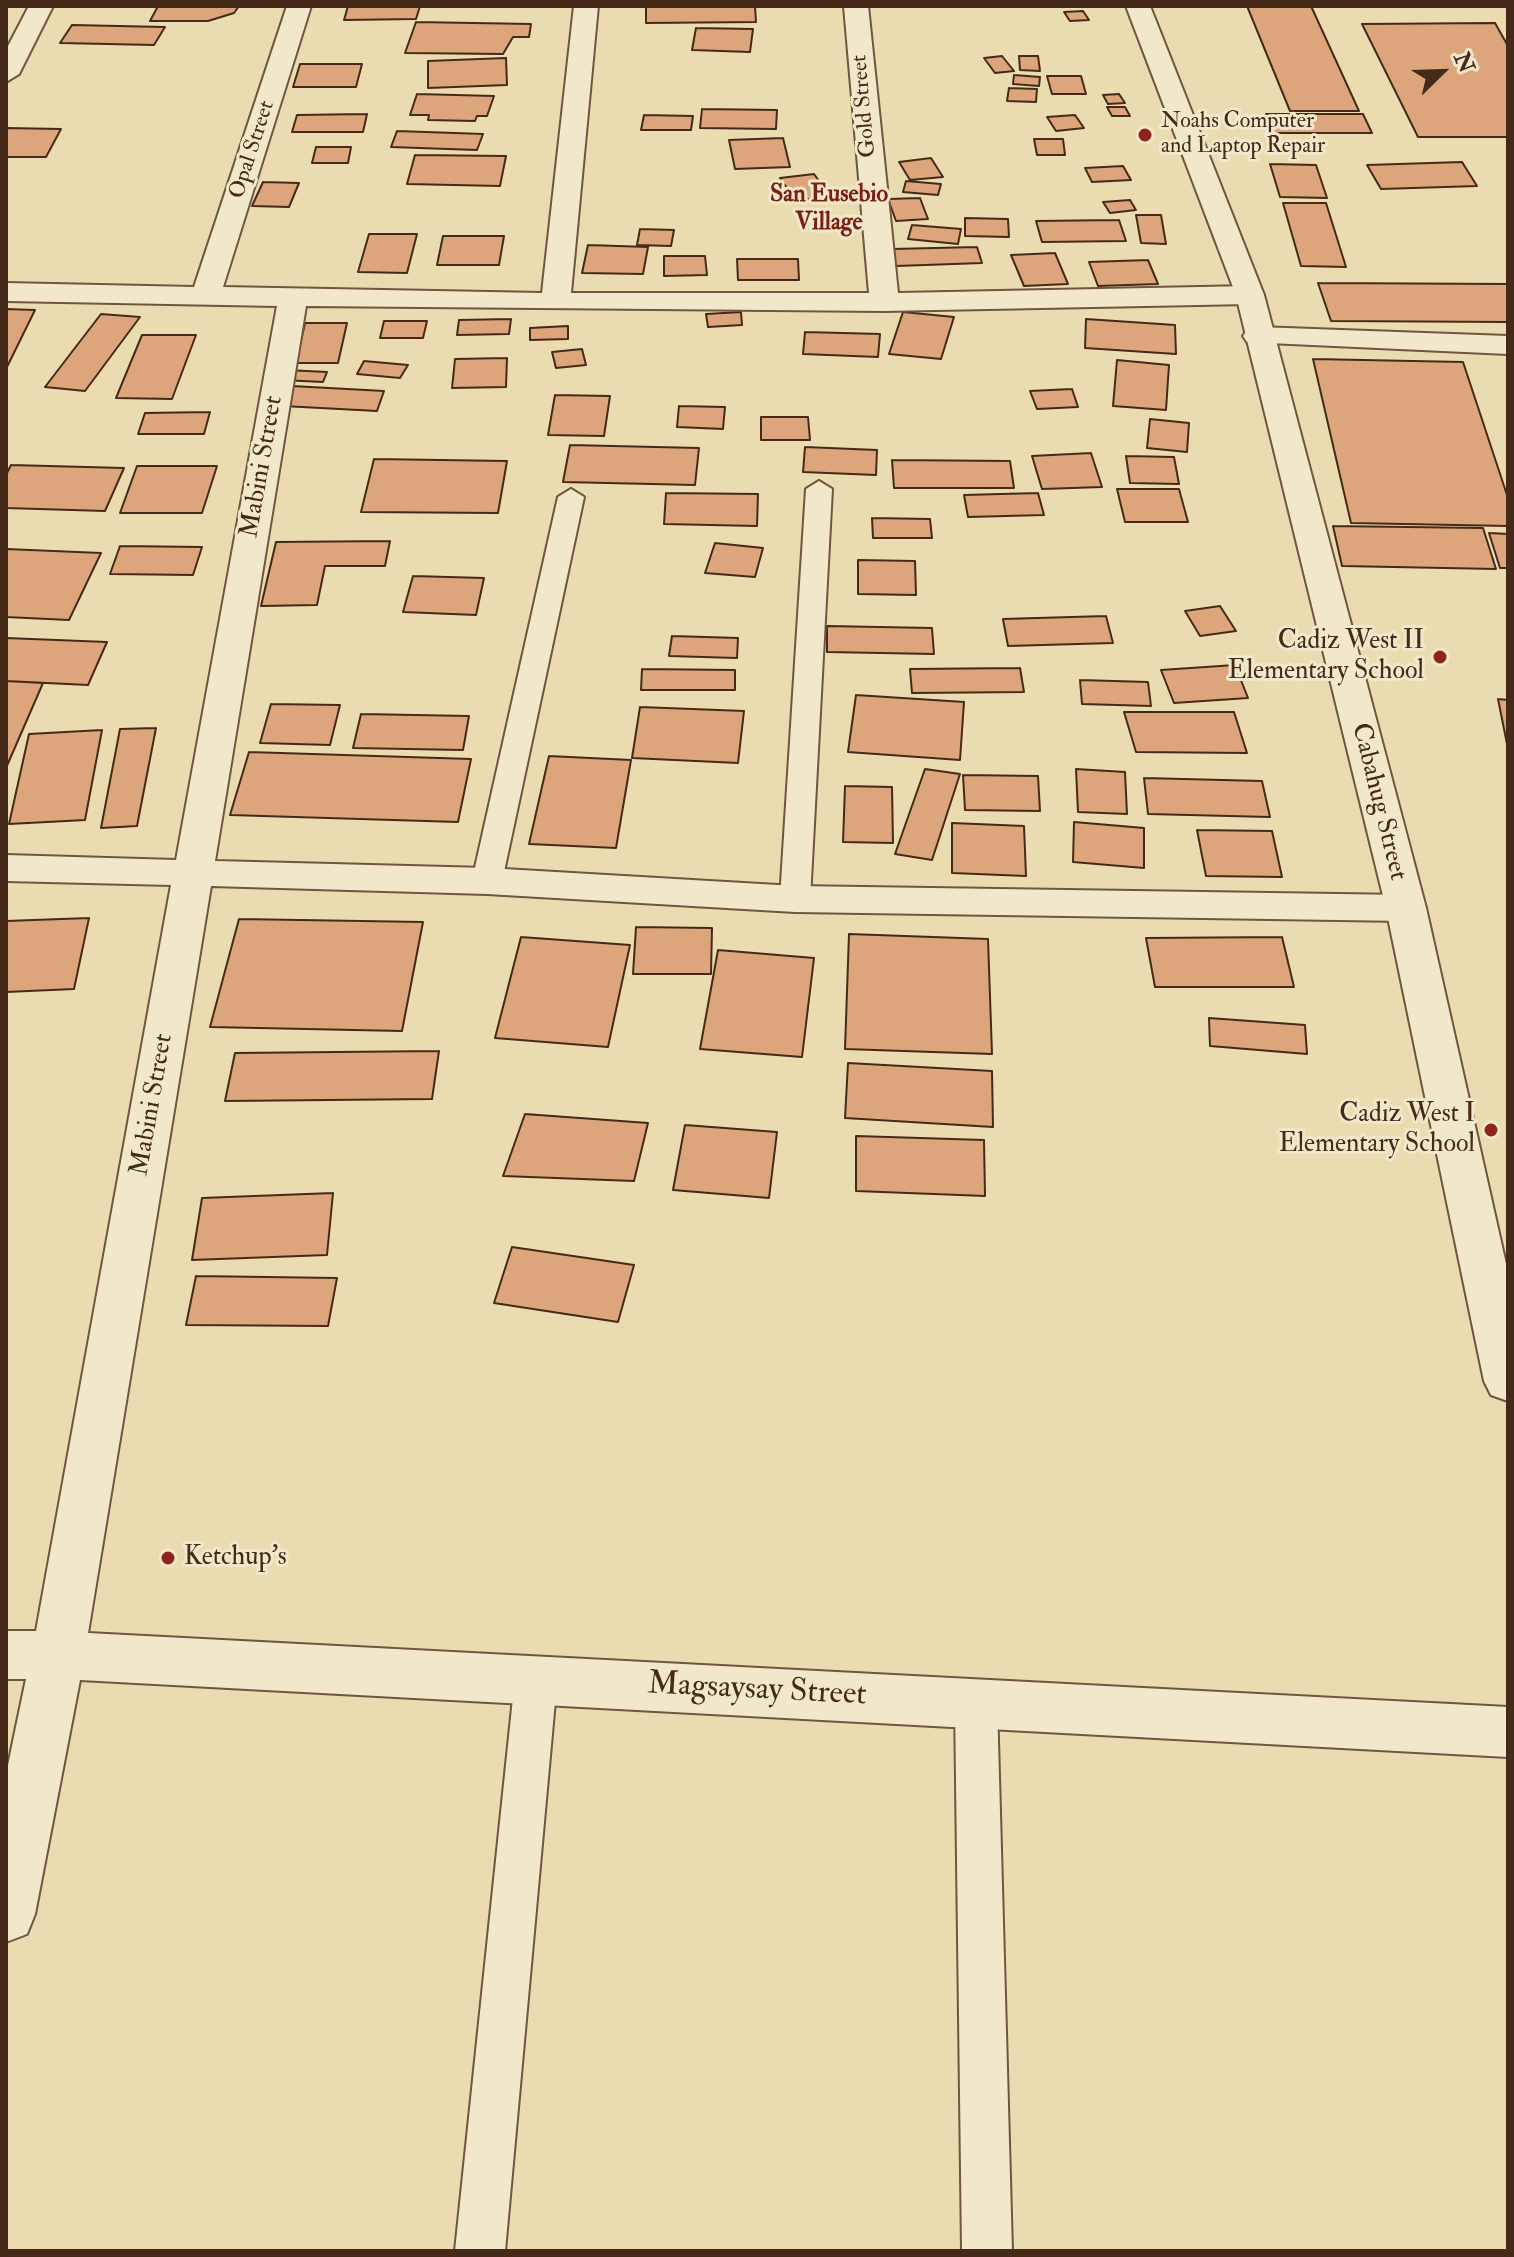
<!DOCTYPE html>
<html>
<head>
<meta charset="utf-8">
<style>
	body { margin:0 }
	#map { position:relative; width:1514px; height:2257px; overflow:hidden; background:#eadcb0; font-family:"IM FELL Double Pica",serif }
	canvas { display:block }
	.frame { position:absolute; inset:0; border:8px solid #462a19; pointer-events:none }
	.north { position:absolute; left:1402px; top:32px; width:80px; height:80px; -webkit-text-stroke:6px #f1e8cc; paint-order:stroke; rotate:67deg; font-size:22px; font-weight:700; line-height:32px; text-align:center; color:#462a19 }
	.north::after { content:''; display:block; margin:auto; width:28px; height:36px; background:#462a19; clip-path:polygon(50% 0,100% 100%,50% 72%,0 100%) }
</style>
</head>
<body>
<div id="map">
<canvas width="1514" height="2257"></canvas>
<div class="frame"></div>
<div class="north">N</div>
</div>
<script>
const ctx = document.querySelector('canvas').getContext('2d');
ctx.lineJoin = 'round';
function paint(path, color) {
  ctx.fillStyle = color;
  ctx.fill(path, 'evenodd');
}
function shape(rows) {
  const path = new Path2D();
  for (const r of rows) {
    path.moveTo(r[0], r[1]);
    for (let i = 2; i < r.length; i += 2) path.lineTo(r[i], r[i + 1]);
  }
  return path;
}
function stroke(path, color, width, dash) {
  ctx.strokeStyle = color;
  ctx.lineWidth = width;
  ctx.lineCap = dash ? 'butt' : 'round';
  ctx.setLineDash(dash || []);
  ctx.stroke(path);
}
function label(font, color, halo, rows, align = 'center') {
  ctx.font = font + ' "IM FELL Double Pica",serif';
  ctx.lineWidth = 6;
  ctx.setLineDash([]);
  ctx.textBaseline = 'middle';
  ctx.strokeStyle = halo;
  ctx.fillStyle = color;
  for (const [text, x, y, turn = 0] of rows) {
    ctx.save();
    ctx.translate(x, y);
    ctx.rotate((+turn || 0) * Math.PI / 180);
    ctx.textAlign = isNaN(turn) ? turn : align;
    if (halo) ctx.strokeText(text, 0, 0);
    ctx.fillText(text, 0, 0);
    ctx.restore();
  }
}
const building = shape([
	[158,6,239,6,234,13,208,21,150,21,158,6],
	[348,6,420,6,416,19,344,20,348,6],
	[646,6,755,6,756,22,646,23,646,6],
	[1247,6,1311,6,1359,111,1290,111,1247,6],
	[1083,11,1089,20,1070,21,1064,12,1083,11],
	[416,22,531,24,529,37,513,37,503,54,405,53,416,22],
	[1495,23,1508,46,1508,137,1418,137,1362,24,1495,23],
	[72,25,165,27,154,45,60,43,72,25],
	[696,28,753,29,750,52,692,50,696,28],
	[1002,56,1014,71,995,73,984,58,1002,56],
	[1019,56,1038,56,1040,71,1020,70,1019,56],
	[506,58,507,85,428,88,428,61,506,58],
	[300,64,362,64,356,87,293,87,300,64],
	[1014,75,1040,77,1039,86,1013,84,1014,75],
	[1047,76,1081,76,1086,94,1052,94,1047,76],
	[1009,88,1037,89,1036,102,1007,101,1009,88],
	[417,94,494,96,487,116,477,116,475,121,428,120,429,115,410,115,417,94],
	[1119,94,1125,103,1108,104,1103,95,1119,94],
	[1107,107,1125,107,1130,116,1112,116,1107,107],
	[702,109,777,110,776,129,700,128,702,109],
	[367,114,363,132,292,132,297,115,367,114],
	[1266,114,1363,114,1372,133,1273,133,1266,114],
	[644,115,693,116,691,130,641,130,644,115],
	[1075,115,1084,128,1056,131,1047,117,1075,115],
	[6,128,61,129,46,157,6,157,6,128],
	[397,131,483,134,477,150,391,147,397,131],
	[783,138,790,167,735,169,729,140,783,138],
	[1034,139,1063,139,1065,155,1037,155,1034,139],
	[316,147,351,147,348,163,312,163,316,147],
	[415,155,506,156,500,186,407,184,415,155],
	[931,158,943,177,910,180,899,162,931,158],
	[1462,162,1477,186,1381,189,1367,165,1462,162],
	[1270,164,1316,165,1327,198,1280,197,1270,164],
	[1123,166,1131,180,1092,182,1085,168,1123,166],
	[814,174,830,196,796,201,780,178,814,174],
	[906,181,941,184,938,195,903,192,906,181],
	[263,182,299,183,289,207,252,206,263,182],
	[920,198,928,219,896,221,888,199,920,198],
	[1130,200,1136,210,1110,213,1103,202,1130,200],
	[1283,203,1326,203,1346,267,1301,266,1283,203],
	[1136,215,1161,215,1166,244,1141,243,1136,215],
	[965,218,1008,219,1009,237,965,236,965,218],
	[1119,220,1126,241,1042,242,1036,221,1119,220],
	[912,225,961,229,958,244,908,239,912,225],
	[640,229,674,230,671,246,637,245,640,229],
	[369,234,417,234,407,273,358,272,369,234],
	[443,236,504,236,499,265,437,265,443,236],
	[588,245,648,247,643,274,582,273,588,245],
	[977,247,982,263,896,266,892,249,977,247],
	[1055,253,1068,284,1024,286,1011,255,1055,253],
	[664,256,705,256,707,275,664,276,664,256],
	[737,259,798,259,799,280,738,280,737,259],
	[1148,260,1158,284,1098,286,1089,262,1148,260],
	[1318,283,1508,284,1508,322,1331,321,1318,283],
	[6,309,35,310,6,369,6,309],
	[741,312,742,325,708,327,706,314,741,312],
	[903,312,954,317,941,359,889,354,903,312],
	[101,314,140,317,85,391,45,387,101,314],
	[511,319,509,334,457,335,459,320,511,319],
	[1086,319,1175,325,1176,354,1085,348,1086,319],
	[384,321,427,321,423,338,380,338,384,321],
	[305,323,347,323,338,363,296,363,305,323],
	[568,326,568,339,530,340,530,328,568,326],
	[805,332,880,334,878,357,803,354,805,332],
	[142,335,196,335,172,399,116,398,142,335],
	[582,349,586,365,556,368,552,352,582,349],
	[507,358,506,387,452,388,455,359,507,358],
	[1313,359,1463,362,1508,498,1508,526,1351,523,1313,359],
	[1117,360,1169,365,1166,410,1113,406,1117,360],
	[364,361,408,365,400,378,357,374,364,361],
	[286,370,327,372,323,382,282,380,286,370],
	[292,386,384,391,377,411,283,406,292,386],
	[1072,389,1078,407,1037,409,1030,391,1072,389],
	[555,395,610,396,604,436,548,435,555,395],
	[679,406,725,407,723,429,677,427,679,406],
	[210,412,204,434,138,434,145,413,210,412],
	[761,417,808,417,810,440,761,440,761,417],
	[1150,419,1189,423,1187,452,1147,448,1150,419],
	[570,445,699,448,695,485,563,482,570,445],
	[805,447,877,450,876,475,803,472,805,447],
	[1091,453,1102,487,1042,489,1032,456,1091,453],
	[1126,456,1174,457,1179,484,1130,483,1126,456],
	[374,459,507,461,498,513,361,512,374,459],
	[892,460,1010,461,1014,488,894,488,892,460],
	[11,465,124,468,105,511,6,508,6,475,11,465],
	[137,466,217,466,202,513,120,513,137,466],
	[1117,489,1179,489,1188,522,1125,522,1117,489],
	[666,493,758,494,757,526,664,524,666,493],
	[1038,493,1044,515,968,517,964,495,1038,493],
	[872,518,930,519,932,538,873,538,872,518],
	[1333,526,1483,528,1496,569,1342,566,1333,526],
	[1489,533,1508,534,1508,568,1500,568,1489,533],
	[390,541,385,566,325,566,317,605,261,606,276,542,390,541],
	[715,543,763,548,755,577,705,573,715,543],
	[120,546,202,547,193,575,110,574,120,546],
	[6,549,101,553,69,620,6,617,6,549],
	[858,560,915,561,916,595,858,594,858,560],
	[413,576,484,578,476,615,403,612,413,576],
	[1220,606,1236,631,1200,636,1185,611,1220,606],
	[1106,616,1113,643,1008,646,1003,619,1106,616],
	[827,626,932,628,934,654,827,652,827,626],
	[672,636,738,638,737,658,669,656,672,636],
	[6,638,107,642,88,685,6,681,6,638],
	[1235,665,1248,698,1174,703,1161,670,1235,665],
	[1020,668,1024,692,912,693,910,669,1020,668],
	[642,669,735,670,735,690,641,690,642,669],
	[1080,680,1148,682,1151,706,1082,704,1080,680],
	[6,681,43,683,6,768,6,681],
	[856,695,964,702,960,760,848,752,856,695],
	[1498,699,1508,700,1508,749,1498,699],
	[271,704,340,705,330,745,260,743,271,704],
	[640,707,744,711,738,763,632,758,640,707],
	[1124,712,1234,712,1247,753,1136,752,1124,712],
	[361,714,469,716,463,750,353,748,361,714],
	[156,728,137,826,101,828,120,729,156,728],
	[102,730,85,820,9,824,29,734,102,730],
	[249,752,471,759,458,822,230,815,249,752],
	[549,756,631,760,616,848,529,844,549,756],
	[925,769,960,774,932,860,895,854,925,769],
	[1076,769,1125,772,1127,814,1078,812,1076,769],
	[963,775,1038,776,1040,811,965,810,963,775],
	[1144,778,1262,781,1270,817,1148,814,1144,778],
	[845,786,892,787,893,843,843,842,845,786],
	[1074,822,1144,828,1144,868,1073,862,1074,822],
	[952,823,1024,826,1026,876,952,873,952,823],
	[1197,830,1272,831,1282,877,1206,876,1197,830],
	[89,918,74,989,6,992,6,921,89,918],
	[239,919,423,922,402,1031,210,1027,239,919],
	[636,927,712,928,711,974,633,974,636,927],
	[849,934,988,939,992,1054,845,1049,849,934],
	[521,937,630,945,608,1047,495,1038,521,937],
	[1282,937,1294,987,1155,987,1146,938,1282,937],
	[718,950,814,958,802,1057,700,1049,718,950],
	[1209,1018,1305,1025,1307,1054,1210,1046,1209,1018],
	[439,1051,432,1099,225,1101,235,1053,439,1051],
	[848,1063,992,1071,993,1127,845,1118,848,1063],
	[525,1114,648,1123,634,1181,503,1176,525,1114],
	[685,1125,777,1132,769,1198,673,1190,685,1125],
	[856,1136,984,1140,985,1196,856,1191,856,1136],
	[333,1193,327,1255,192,1260,202,1198,333,1193],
	[512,1247,634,1265,618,1322,494,1303,512,1247],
	[196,1276,337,1278,328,1326,186,1325,196,1276]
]);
paint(building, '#dca57b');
stroke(building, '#462a19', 2);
const service = shape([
	[819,481,832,489,810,899,806,906,795,909,784,906,780,899,806,489,819,481],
	[571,489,584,497,502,881,498,888,487,891,476,888,472,881,558,497,571,489],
	[536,1660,551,1666,557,1679,505,2251,455,2251,515,1679,521,1666,536,1660],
	[976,1684,991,1690,997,1703,1012,2251,962,2251,955,1703,961,1690,976,1684]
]);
const minor = shape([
	[29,6,53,6,19,74,6,82,6,50,29,6],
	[287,6,311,6,223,287,542,293,574,6,598,6,571,293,869,293,844,6,868,6,898,293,1250,286,1260,289,1264,295,1260,301,1250,304,884,311,306,306,215,861,487,868,795,886,1406,895,1420,899,1426,908,1420,917,1406,921,795,912,487,894,211,886,88,1633,1508,1707,1508,1757,80,1680,35,1914,27,1934,6,1942,6,1775,26,1679,6,1679,6,1631,36,1631,171,885,6,881,6,855,176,860,277,306,6,301,6,283,194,287,287,6],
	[1258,327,1508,336,1508,354,1247,342,1243,336,1247,330,1258,327]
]);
const tertiary = shape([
	[1126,6,1150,6,1264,295,1426,908,1508,1273,1508,1401,1491,1395,1484,1381,1386,908,1236,295,1126,6]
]);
stroke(service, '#6f563f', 4);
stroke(minor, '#6f563f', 4);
stroke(tertiary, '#6f563f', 4);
paint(service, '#f1e8cc');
paint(minor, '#f1e8cc');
paint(tertiary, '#f1e8cc');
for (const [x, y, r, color] of [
	[1145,135,8,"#8f2418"],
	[1440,657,8,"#8f2418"],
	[1491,1130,8,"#8f2418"],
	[168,1558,8,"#8f2418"]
]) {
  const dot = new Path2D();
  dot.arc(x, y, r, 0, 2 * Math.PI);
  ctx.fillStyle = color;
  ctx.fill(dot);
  stroke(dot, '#f1e8cc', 3);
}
label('22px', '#462a19', '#f1e8cc', [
	["Gold Street",865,106,-95],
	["Opal Street",253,150,-72]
]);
label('22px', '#462a19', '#f1e8cc', [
	["Noahs Computer",1161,122],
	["and Laptop Repair",1161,147]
], 'left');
label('bold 24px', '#7a1f14', '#f1e8cc', [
	["San Eusebio",829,196],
	["Village",829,224]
]);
label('26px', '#462a19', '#f1e8cc', [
	["Mabini Street",263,467,-80],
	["Cabahug Street",1378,802,76],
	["Mabini Street",153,1105,-80]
]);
label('26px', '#462a19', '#f1e8cc', [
	["Cadiz West II",1424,642],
	["Elementary School",1424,672],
	["Cadiz West I",1475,1115],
	["Elementary School",1475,1145],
	["Ketchup's",184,1558,"left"]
], 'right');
label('32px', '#462a19', '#f1e8cc', [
	["Magsaysay Street",757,1691,3]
]);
</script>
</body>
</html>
